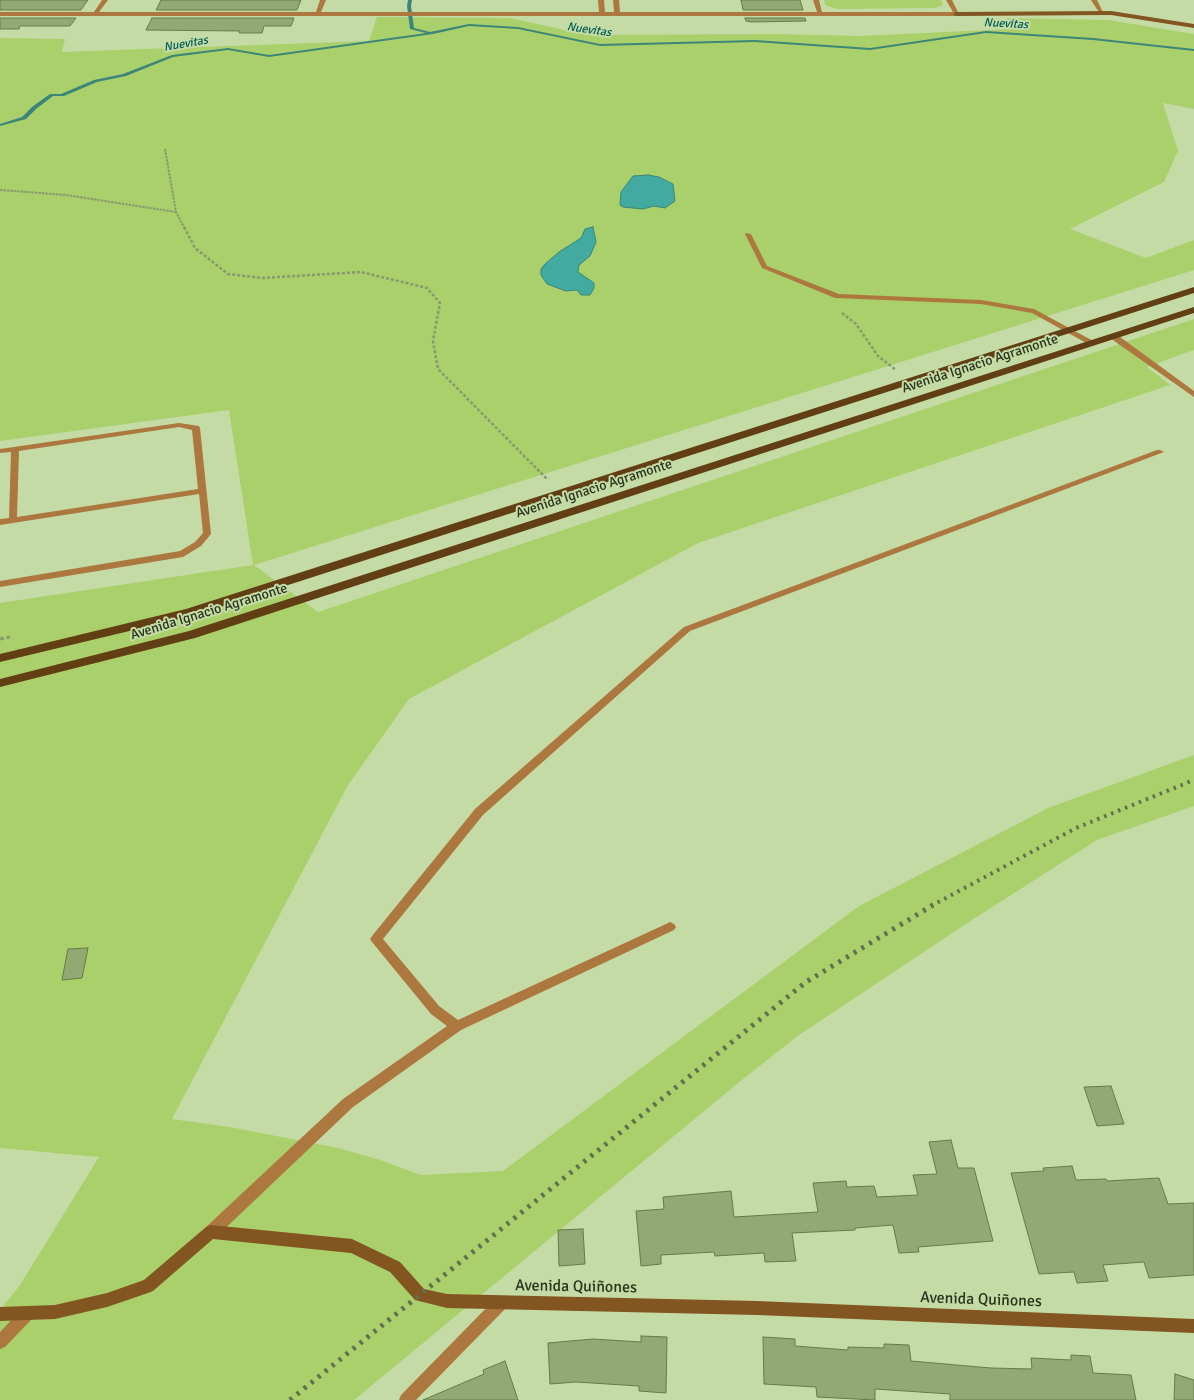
<!DOCTYPE html>
<html>
<head>
<meta charset="utf-8">
<style>
	body { margin:0 }
	canvas { display:block; background:#c4dba5 }
</style>
</head>
<body>
<canvas width="1194" height="1400"></canvas>
<script>
const ctx = document.querySelector('canvas').getContext('2d');
ctx.lineJoin = 'round';
function paint(path, color) {
  ctx.fillStyle = color;
  ctx.fill(path, 'evenodd');
}
function shape(rows) {
  const path = new Path2D();
  for (const r of rows) {
    path.moveTo(r[0], r[1]);
    for (let i = 2; i < r.length; i += 2) path.lineTo(r[i], r[i + 1]);
  }
  return path;
}
function stroke(path, color, width, dash) {
  ctx.strokeStyle = color;
  ctx.lineWidth = width;
  ctx.lineCap = dash ? 'butt' : 'round';
  ctx.setLineDash(dash || []);
  ctx.stroke(path);
}
function label(font, color, halo, rows, align = 'center') {
  ctx.font = font + ' Signika,sans-serif';
  ctx.lineWidth = 4;
  ctx.setLineDash([]);
  ctx.textBaseline = 'middle';
  ctx.strokeStyle = halo;
  ctx.fillStyle = color;
  for (const [text, x, y, turn = 0] of rows) {
    ctx.save();
    ctx.translate(x, y);
    ctx.rotate((+turn || 0) * Math.PI / 180);
    ctx.textAlign = isNaN(turn) ? turn : align;
    if (halo) ctx.strokeText(text, 0, 0);
    ctx.fillText(text, 0, 0);
    ctx.restore();
  }
}
paint(shape([
	[824,0,941,0,943,5,935,8,836,9,825,5],
	[377,17,510,18,587,35,774,34,860,36,1010,29,1007,18,1108,20,1194,34,1194,109,1163,103,1178,151,1164,182,1070,229,1146,258,1194,240,1194,270,254,565,318,612,1194,319,1194,350,1147,367,1170,385,698,543,409,699,348,785,172,1119,230,1127,338,1148,377,1159,421,1175,503,1171,859,906,1048,808,1194,755,1194,806,1097,840,972,920,799,1035,743,1079,354,1400,0,1400,0,1310,20,1285,99,1157,0,1148,0,603,253,565,229,410,0,441,0,38,65,39,62,52,369,41]
]), '#aad06b');
const water = shape([
	[648,175,659,177,673,184,675,201,665,208,654,206,643,209,623,207,620,205,621,192,633,176,648,175],
	[593,227,596,242,590,256,579,265,578,272,594,283,594,288,590,295,581,295,577,290,566,291,547,284,541,275,541,269,545,264,559,252,581,238,585,229,593,227]
]);
paint(water, '#42aaa0');
stroke(water, '#3b8679', 1);
paint(shape([
	[408,0,412,0,411,6,414,28,430,32,469,24,518,27,600,44,755,40,870,48,986,31,1093,38,1194,49,1194,51,1093,40,986,33,870,50,755,42,600,46,518,29,469,26,433,34,269,57,228,50,173,57,126,76,97,82,64,96,53,96,36,109,26,119,0,126,0,124,22,117,32,107,50,94,61,94,94,80,123,74,172,55,228,48,269,55,426,33,410,29,407,6,408,0]
]), '#3b8679');
const building = shape([
	[0,0,88,0,81,10,0,10,0,0],
	[161,0,301,0,297,10,156,10,161,0],
	[741,0,800,0,803,10,743,10,741,0],
	[0,18,76,18,70,26,20,26,19,29,0,29,0,18],
	[152,18,294,18,291,26,264,26,262,33,239,33,240,31,146,30,152,18],
	[745,18,805,18,806,21,751,22,746,21,745,18],
	[88,948,82,978,62,980,68,949,88,948],
	[1111,1086,1124,1124,1097,1126,1084,1087,1111,1086],
	[951,1140,958,1168,974,1168,993,1241,918,1247,919,1252,899,1253,893,1225,855,1228,855,1230,792,1233,796,1261,765,1262,764,1253,715,1256,714,1252,661,1255,661,1264,641,1266,636,1211,664,1209,663,1197,731,1191,734,1217,818,1212,813,1183,846,1181,847,1187,874,1186,877,1197,918,1195,913,1175,937,1174,929,1142,951,1140],
	[1072,1166,1076,1180,1106,1179,1107,1181,1159,1178,1168,1204,1194,1203,1194,1275,1149,1278,1144,1262,1103,1265,1108,1281,1077,1283,1074,1272,1039,1274,1011,1173,1044,1171,1043,1168,1072,1166],
	[583,1229,585,1264,559,1266,558,1230,583,1229],
	[641,1336,667,1337,666,1393,639,1391,639,1386,576,1382,550,1384,548,1343,593,1339,641,1342,641,1336],
	[763,1337,795,1339,795,1346,848,1350,848,1347,884,1348,884,1344,909,1345,911,1361,991,1368,1032,1369,1031,1358,1071,1360,1071,1355,1090,1356,1093,1373,1131,1375,1136,1400,950,1400,950,1394,875,1389,875,1400,817,1397,816,1387,764,1384,763,1337],
	[505,1361,518,1400,423,1400,484,1374,483,1370,505,1361],
	[1175,1374,1194,1380,1194,1400,1174,1400,1175,1374]
]);
paint(building, '#93a974');
stroke(building, '#667a47', 1);
stroke(shape([
	[165,149,176,212,185,229],
	[0,190,66,195,176,212]
]), '#87996f', 2, [2.5, 1]);
stroke(shape([
	[184,227,195,248,228,274,262,278,361,272,427,288,440,303,433,341,438,369,548,480],
	[842,313,856,324,878,356,896,370]
]), '#87996f', 2.5, [3, 2]);
stroke(shape([
	[0,639,10,637]
]), '#87996f', 3, [4, 2.5]);
paint(shape([
	[746,233,751,234,767,266,839,294,981,300,1034,309,1097,343,1093,345,1090,345,1032,313,981,304,835,298,762,268,745,234,746,233],
	[179,423,199,426,200,428,211,534,201,546,183,557,0,587,0,581,180,551,195,542,203,533,199,494,0,525,0,519,9,518,11,452,0,453,0,449,179,423],
	[179,427,192,430,198,489,17,517,19,451,179,427],
	[1157,450,1160,450,1164,452,690,631,483,815,383,939,439,1006,458,1020,666,924,670,922,674,924,676,927,674,930,461,1030,353,1107,216,1237,211,1239,206,1237,204,1232,206,1227,343,1099,447,1026,431,1014,372,942,370,939,372,936,475,809,684,627,1157,450],
	[28,1306,33,1308,35,1313,33,1318,5,1347,0,1349,0,1332,23,1308,28,1306]
]), '#ad783f');
paint(shape([
	[102,0,108,0,99,12,316,12,320,0,326,0,321,12,599,12,598,0,604,0,605,12,614,12,613,0,619,0,620,12,817,12,813,0,819,0,822,12,953,12,946,0,952,0,959,14,956,16,0,16,0,12,94,12,102,0],
	[1091,0,1097,0,1104,14,1100,14,1091,0],
	[1110,334,1116,334,1194,391,1194,397,1110,338,1110,334],
	[501,1296,506,1298,508,1303,506,1308,416,1400,399,1400,401,1395,496,1298,501,1296]
]), '#ad783f');
paint(shape([
	[1111,11,1194,24,1194,28,1111,15,956,16,953,14,956,12,1111,11],
	[211,1225,352,1239,400,1262,424,1289,447,1294,757,1301,1194,1319,1194,1333,757,1315,447,1308,415,1300,390,1272,351,1253,213,1239,153,1291,148,1293,107,1307,55,1319,0,1321,0,1307,55,1305,107,1293,144,1280,206,1227,211,1225]
]), '#835521');
paint(shape([
	[1194,287,1194,293,192,616,0,662,0,654,186,609,1194,287],
	[1194,307,1194,313,195,638,0,687,0,679,189,631,1194,307]
]), '#623e14');
stroke(shape([
	[931,906,1076,828,1194,780]
]), '#62704f', 4, [2.5, 5]);
stroke(shape([
	[290,1400,806,982,933,905]
]), '#62704f', 5, [3, 6]);
label('italic 12px', '#005e58', '#c4dba5', [
	["Nuevitas",1006,24,3],
	["Nuevitas",589,30,8],
	["Nuevitas",186,44,-10]
]);
label('14px', '#2a331d', '#c4dba5', [
	["Avenida Ignacio Agramonte",980,364,-18],
	["Avenida Ignacio Agramonte",594,489,-18],
	["Avenida Ignacio Agramonte",209,612,-17]
]);
label('16px', '#2a331d', '#c4dba5', [
	["Avenida Quiñones",576,1287,1],
	["Avenida Quiñones",981,1300,2]
]);
</script>
</body>
</html>
